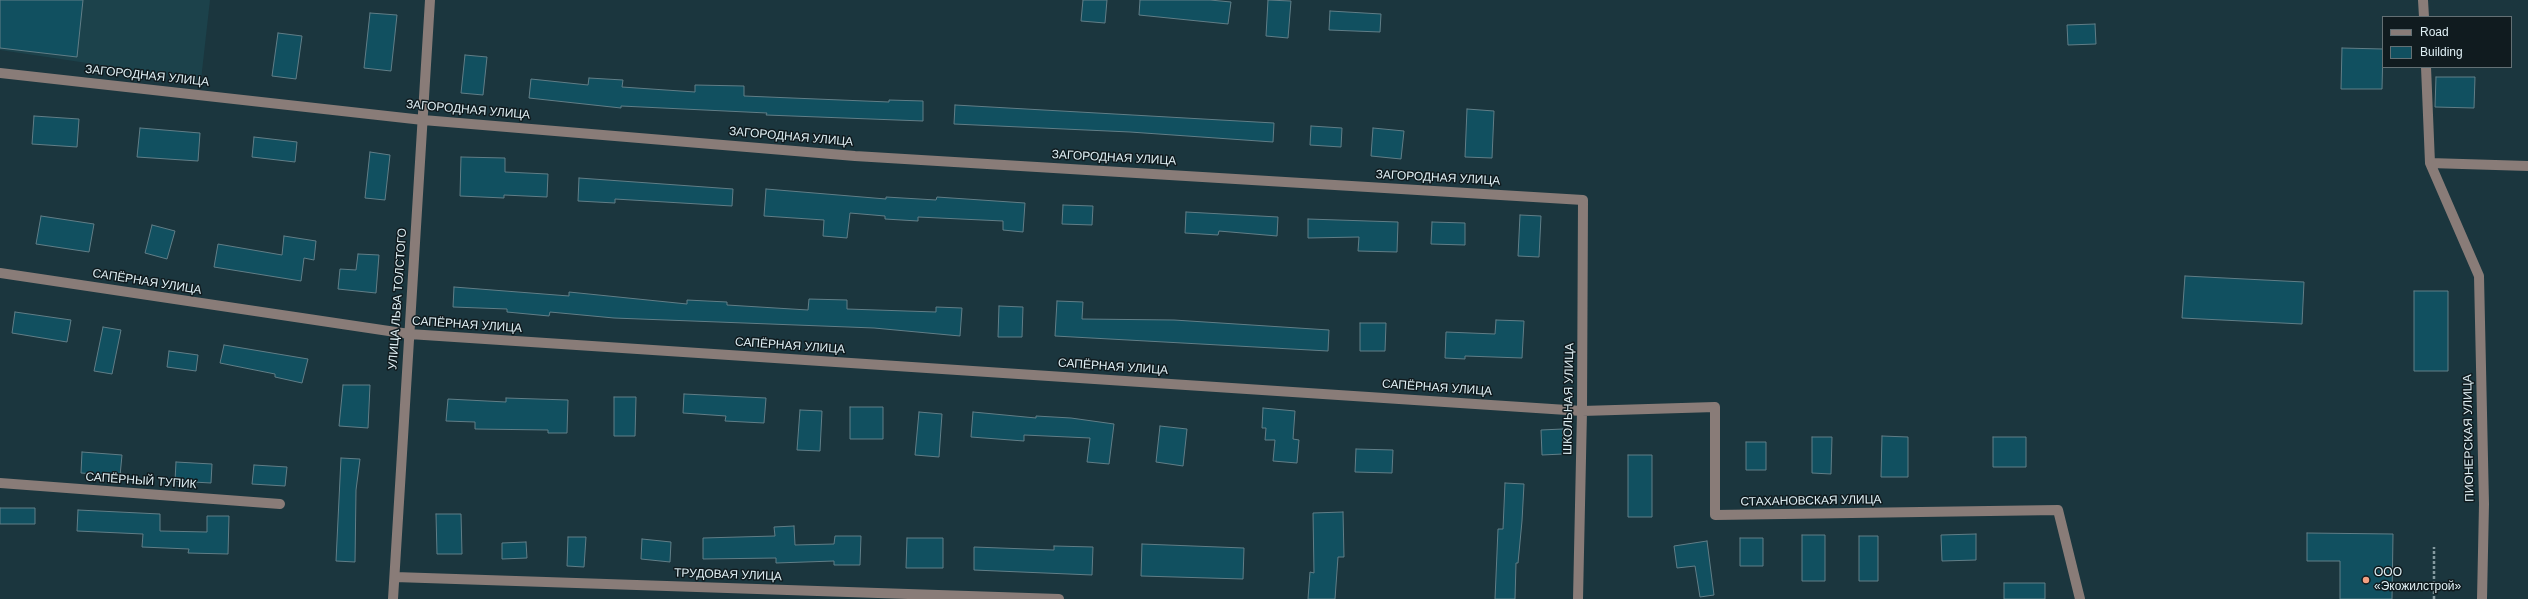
<!DOCTYPE html>
<html>
<head>
<meta charset="utf-8">
<style>
	body { margin:0 }
	#map { position:relative; width:2528px; height:599px; overflow:hidden; background:#1b363e; font-family:Arial,sans-serif }
	canvas { display:block }
	.legend { position:absolute; left:2382px; top:16px; width:130px; height:52px; box-sizing:border-box; background:#101b1f; border:1px solid #637074; margin:0; padding:5px 7px; list-style:none; font-size:12px; color:#dfeff4 }
	.legend li { display:flex; align-items:center; gap:8px; height:20px }
	.legend b { width:20px; border:1px solid #637074 }
</style>
</head>
<body>
<div id="map">
<canvas width="2528" height="599"></canvas>
<ul class="legend">
<li><b style="height:5px;background:#897c78"></b>Road</li>
<li><b style="height:11px;background:#115060"></b>Building</li>
</ul>
</div>
<script>
const ctx = document.querySelector('canvas').getContext('2d');
ctx.lineJoin = 'round';
function paint(path, color) {
  ctx.fillStyle = color;
  ctx.fill(path, 'evenodd');
}
function shape(rows) {
  const path = new Path2D();
  for (const r of rows) {
    path.moveTo(r[0], r[1]);
    for (let i = 2; i < r.length; i += 2) path.lineTo(r[i], r[i + 1]);
  }
  return path;
}
function stroke(path, color, width, dash) {
  ctx.strokeStyle = color;
  ctx.lineWidth = width;
  ctx.lineCap = dash ? 'butt' : 'round';
  ctx.setLineDash(dash || []);
  ctx.stroke(path);
}
function label(font, color, halo, rows, align = 'center') {
  ctx.font = font + ' Arial,sans-serif';
  ctx.lineWidth = 3;
  ctx.setLineDash([]);
  ctx.textBaseline = 'middle';
  ctx.strokeStyle = halo;
  ctx.fillStyle = color;
  for (const [text, x, y, turn = 0] of rows) {
    ctx.save();
    ctx.translate(x, y);
    ctx.rotate((+turn || 0) * Math.PI / 180);
    ctx.textAlign = isNaN(turn) ? turn : align;
    if (halo) ctx.strokeText(text, 0, 0);
    ctx.fillText(text, 0, 0);
    ctx.restore();
  }
}
paint(shape([
	[0,0,210,0,201,80,0,50]
]), '#1c424b');
const building = shape([
	[0,0,83,0,77,57,0,48,0,0],
	[1083,0,1107,0,1105,23,1081,21,1083,0],
	[1140,0,1210,0,1231,2,1228,24,1139,15,1140,0],
	[1268,0,1291,1,1288,38,1266,36,1268,0],
	[1330,11,1381,14,1380,32,1329,30,1330,11],
	[370,13,397,15,391,71,364,68,370,13],
	[2095,24,2096,44,2068,45,2067,25,2095,24],
	[278,33,302,36,296,79,272,76,278,33],
	[2342,48,2383,49,2382,89,2341,89,2342,48],
	[465,55,487,57,483,95,461,93,465,55],
	[2436,77,2475,77,2474,108,2435,107,2436,77],
	[589,78,623,80,622,87,695,92,695,85,744,86,744,96,889,102,889,100,923,101,923,121,766,115,767,113,621,106,621,108,529,98,531,79,588,85,589,78],
	[955,105,1274,123,1273,142,1130,132,954,124,955,105],
	[1467,109,1494,111,1492,158,1465,157,1467,109],
	[34,116,79,119,77,147,32,144,34,116],
	[1311,126,1342,128,1341,147,1310,145,1311,126],
	[140,128,200,133,198,161,137,157,140,128],
	[1373,128,1404,131,1401,159,1371,156,1373,128],
	[254,137,297,142,295,162,252,157,254,137],
	[370,152,390,155,385,200,365,198,370,152],
	[461,157,505,158,505,172,548,174,547,197,504,195,504,198,460,196,461,157],
	[579,178,733,189,732,206,615,199,615,203,578,201,579,178],
	[766,189,886,199,886,197,936,200,937,197,1025,203,1023,232,1003,230,1003,221,918,217,918,221,885,219,885,216,850,213,847,238,823,236,824,220,764,216,766,189],
	[1063,205,1093,206,1092,225,1062,224,1063,205],
	[1186,212,1278,217,1277,236,1219,231,1218,235,1185,233,1186,212],
	[1520,215,1541,216,1539,257,1518,256,1520,215],
	[41,216,94,224,89,252,36,244,41,216],
	[1308,219,1398,222,1397,252,1358,251,1359,237,1308,238,1308,219],
	[1432,222,1465,223,1465,245,1431,244,1432,222],
	[152,225,175,231,167,259,145,253,152,225],
	[284,236,316,241,314,260,304,258,301,281,214,267,218,244,282,255,284,236],
	[358,254,379,255,376,293,338,289,340,269,356,270,358,254],
	[2185,276,2304,282,2302,324,2182,318,2185,276],
	[454,287,569,296,569,292,687,304,687,300,727,302,727,305,808,310,809,299,847,300,847,309,936,312,936,307,962,308,960,336,874,328,614,318,550,312,549,316,507,312,507,309,453,307,454,287],
	[2414,291,2448,291,2448,371,2414,371,2414,291],
	[1057,301,1083,302,1082,319,1174,320,1329,330,1328,351,1055,336,1057,301],
	[999,306,1023,307,1022,337,998,337,999,306],
	[15,312,71,320,67,342,12,333,15,312],
	[1496,320,1524,321,1522,358,1465,356,1465,359,1445,358,1446,332,1495,334,1496,320],
	[1360,323,1386,323,1385,351,1360,351,1360,323],
	[103,327,121,330,112,374,94,371,103,327],
	[224,345,308,359,302,383,275,377,275,374,220,363,224,345],
	[169,351,198,355,196,371,167,367,169,351],
	[343,385,370,385,368,428,339,426,343,385],
	[684,394,766,398,764,423,725,421,726,416,683,413,684,394],
	[614,397,636,397,635,436,614,436,614,397],
	[506,398,568,400,567,433,548,433,548,430,475,429,475,422,446,421,448,399,506,402,506,398],
	[850,407,883,407,883,439,850,439,850,407],
	[1263,408,1295,411,1293,439,1299,440,1297,463,1273,461,1275,440,1265,440,1266,428,1262,428,1263,408],
	[800,410,822,411,820,451,797,450,800,410],
	[919,412,942,414,939,457,915,455,919,412],
	[973,412,1036,418,1036,416,1071,418,1114,424,1109,464,1087,462,1090,438,1024,435,1024,441,971,437,973,412],
	[1160,426,1187,429,1183,466,1156,462,1160,426],
	[1563,429,1563,454,1542,455,1541,430,1563,429],
	[1882,436,1908,437,1908,477,1881,477,1882,436],
	[1812,437,1832,437,1831,474,1812,473,1812,437],
	[1993,437,2026,437,2026,467,1993,467,1993,437],
	[1746,442,1766,442,1766,470,1746,470,1746,442],
	[1356,449,1393,450,1392,473,1355,472,1356,449],
	[82,452,122,455,120,476,81,473,82,452],
	[1628,455,1652,455,1652,517,1628,517,1628,455],
	[341,458,360,459,356,490,355,562,336,561,341,458],
	[176,462,212,464,211,483,175,481,176,462],
	[254,465,287,467,285,486,252,484,254,465],
	[1505,483,1524,484,1522,521,1518,563,1516,563,1515,599,1495,599,1498,529,1503,529,1505,483],
	[0,508,35,508,35,524,0,524,0,508],
	[78,510,160,514,160,531,207,532,207,516,229,516,228,554,188,553,189,549,142,547,143,534,77,531,78,510],
	[1343,512,1344,557,1338,557,1335,599,1308,599,1310,572,1314,573,1313,513,1343,512],
	[436,514,461,514,462,554,437,554,436,514],
	[794,526,795,545,834,544,835,536,861,536,860,565,834,565,834,561,776,563,776,558,703,559,703,538,775,536,774,527,794,526],
	[2307,533,2393,534,2392,599,2340,599,2340,561,2307,561,2307,533],
	[1976,534,1976,560,1942,561,1941,535,1976,534],
	[1802,535,1825,535,1825,581,1802,581,1802,535],
	[1859,536,1878,536,1878,581,1859,581,1859,536],
	[568,537,586,537,584,567,567,566,568,537],
	[907,538,943,538,943,568,906,568,907,538],
	[1740,538,1763,538,1763,566,1740,566,1740,538],
	[642,539,671,542,670,562,641,559,642,539],
	[1707,541,1714,595,1700,597,1695,566,1677,568,1674,546,1707,541],
	[526,542,527,558,502,559,502,543,526,542],
	[1142,544,1244,548,1243,579,1141,576,1142,544],
	[1054,546,1093,547,1092,575,974,570,974,547,1054,550,1054,546],
	[2004,583,2045,583,2045,599,2004,599,2004,583]
]);
paint(building, '#115060');
stroke(building, '#617e87', 1);
stroke(shape([
	[2434,599,2434,547]
]), '#869ba1', 2.5, [3, 2]);
stroke(shape([
	[2423,0,2424,17],
	[2426,67,2430,163,2479,276,2484,504,2482,599],
	[0,73,423,120,855,156,1583,200,1582,411,1578,599],
	[2430,163,2528,166],
	[0,273,409,334,1582,411,1715,407,1715,515,2058,510,2080,599],
	[0,483,280,504],
	[395,577,1059,599],
	[393,599,430,0]
]), '#897c78', 10);
for (const [x, y, r, color] of [
	[2366,580,4,"#f3a081"]
]) {
  const dot = new Path2D();
  dot.arc(x, y, r, 0, 2 * Math.PI);
  ctx.fillStyle = color;
  ctx.fill(dot);
  stroke(dot, '#101b1f', 1.5);
}
label('12px', '#dfeff4', '#101b1f', [
	["ЗАГОРОДНАЯ УЛИЦА",147,76,6],
	["ЗАГОРОДНАЯ УЛИЦА",468,110,5],
	["ЗАГОРОДНАЯ УЛИЦА",791,137,5],
	["ЗАГОРОДНАЯ УЛИЦА",1114,158,3],
	["ЗАГОРОДНАЯ УЛИЦА",1438,178,3],
	["САПЁРНАЯ УЛИЦА",147,282,9],
	["УЛИЦА ЛЬВА ТОЛСТОГО",398,299,-86],
	["САПЁРНАЯ УЛИЦА",467,325,4],
	["САПЁРНАЯ УЛИЦА",790,346,4],
	["САПЁРНАЯ УЛИЦА",1113,367,4],
	["САПЁРНАЯ УЛИЦА",1437,388,4],
	["ШКОЛЬНАЯ УЛИЦА",1569,399,-89],
	["ПИОНЕРСКАЯ УЛИЦА",2469,438,-91],
	["САПЁРНЫЙ ТУПИК",141,481,4],
	["СТАХАНОВСКАЯ УЛИЦА",1811,501,-1],
	["ТРУДОВАЯ УЛИЦА",728,575,2]
]);
label('12px', '#dfeff4', '#101b1f', [
	["ООО",2374,573],
	["«Экожилстрой»",2374,587]
], 'left');
</script>
</body>
</html>
